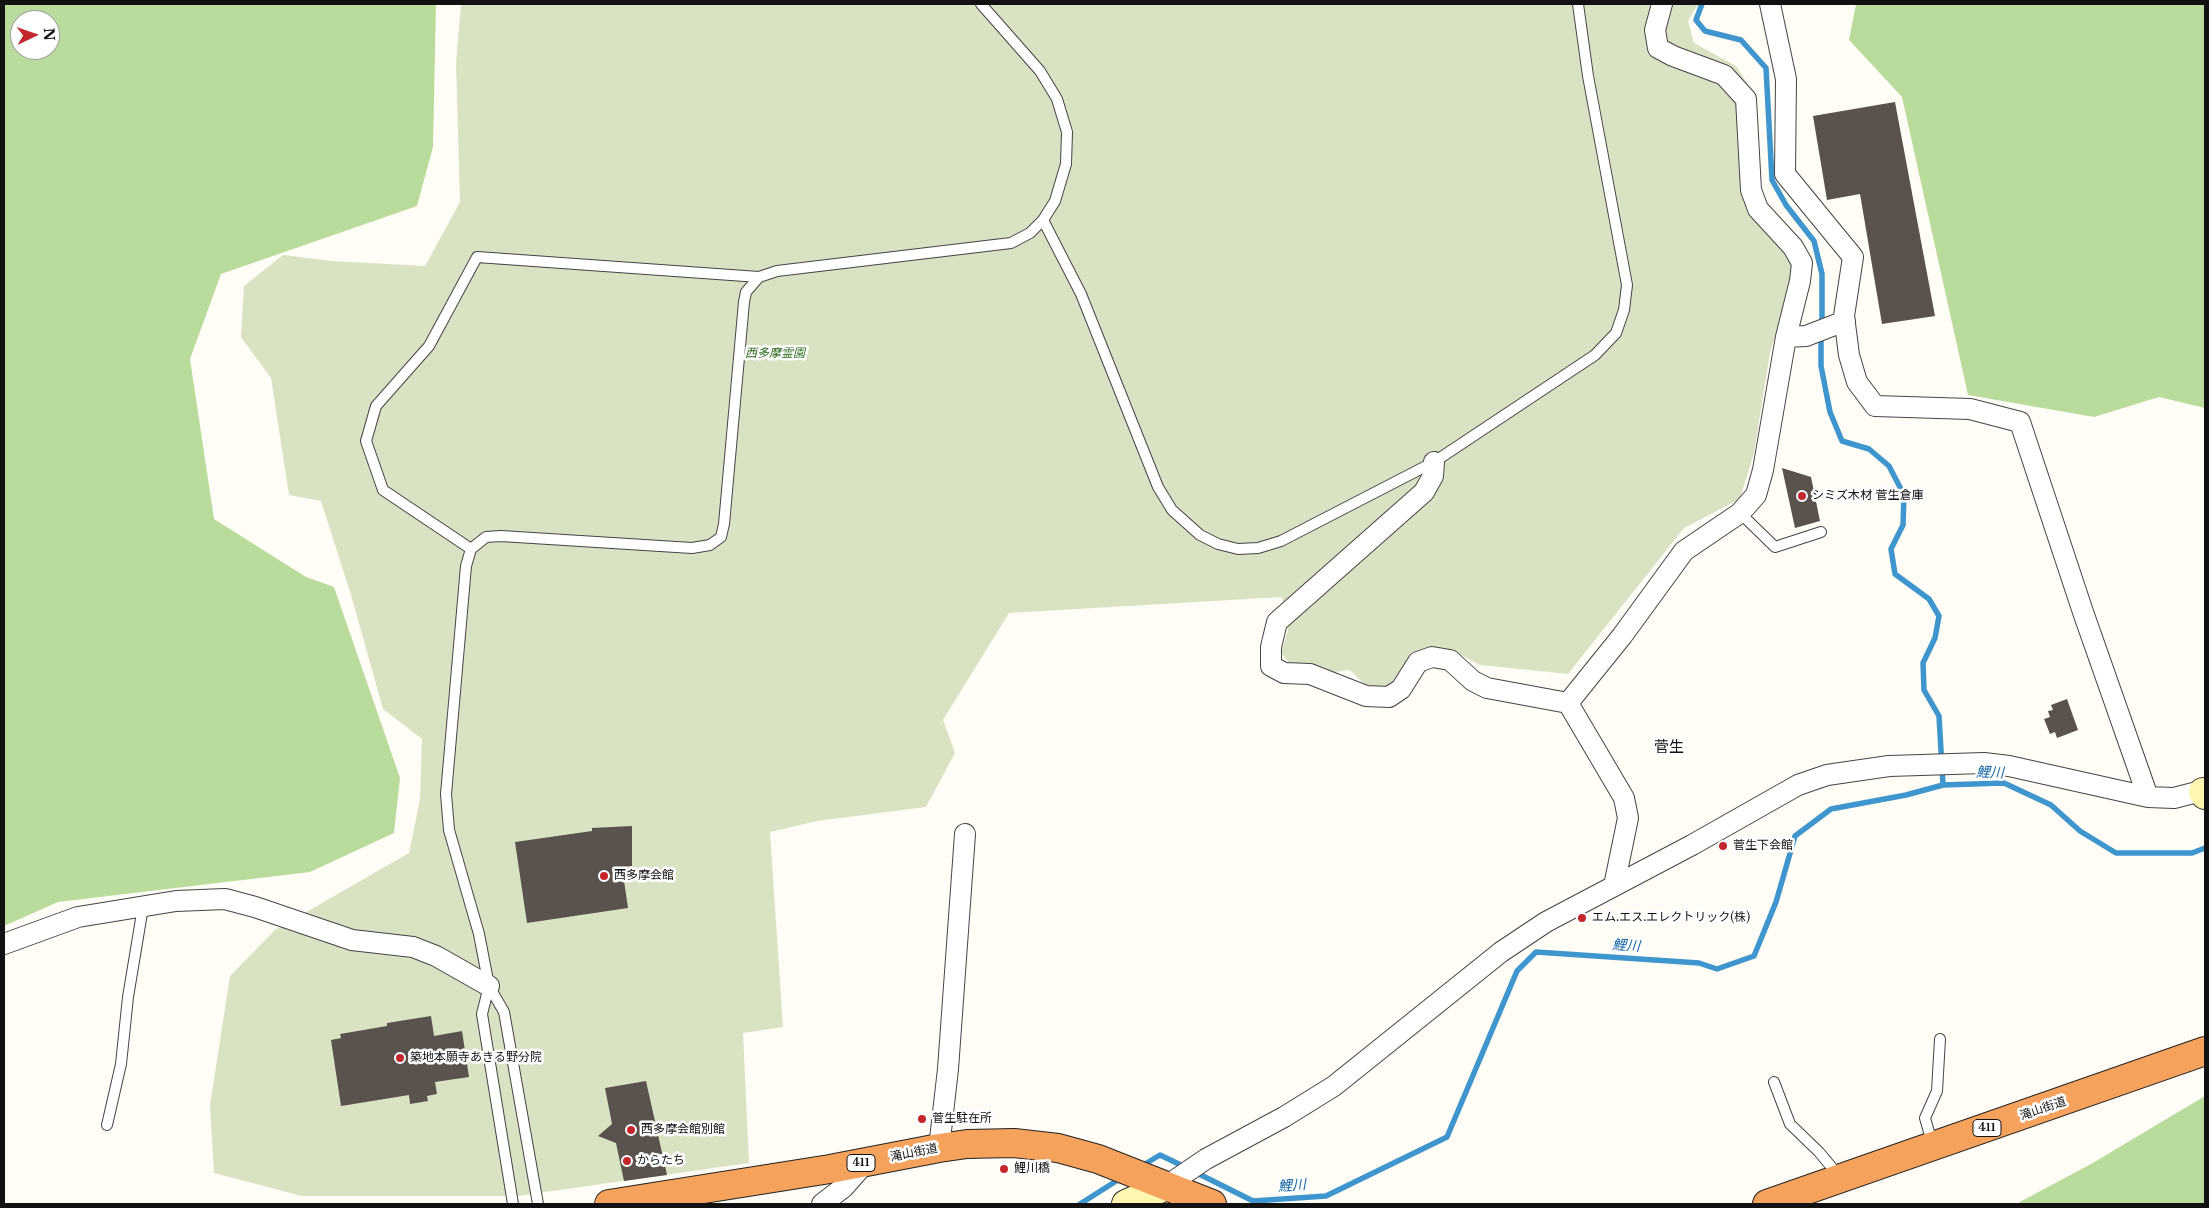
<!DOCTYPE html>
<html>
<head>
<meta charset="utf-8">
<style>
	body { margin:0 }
	#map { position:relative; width:2209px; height:1208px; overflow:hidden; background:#fffdf5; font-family:"Libre Baskerville",serif }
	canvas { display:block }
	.frame { position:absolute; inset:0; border:5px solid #111; pointer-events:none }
	.north { position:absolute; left:10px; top:10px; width:50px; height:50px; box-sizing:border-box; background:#fff; border:1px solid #a0a0a0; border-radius:50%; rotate:87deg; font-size:14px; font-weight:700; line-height:20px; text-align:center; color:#111 }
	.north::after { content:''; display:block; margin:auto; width:18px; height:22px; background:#c4262e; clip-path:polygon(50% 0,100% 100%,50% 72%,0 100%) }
</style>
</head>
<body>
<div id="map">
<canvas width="2209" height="1208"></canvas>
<div class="frame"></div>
<div class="north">N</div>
</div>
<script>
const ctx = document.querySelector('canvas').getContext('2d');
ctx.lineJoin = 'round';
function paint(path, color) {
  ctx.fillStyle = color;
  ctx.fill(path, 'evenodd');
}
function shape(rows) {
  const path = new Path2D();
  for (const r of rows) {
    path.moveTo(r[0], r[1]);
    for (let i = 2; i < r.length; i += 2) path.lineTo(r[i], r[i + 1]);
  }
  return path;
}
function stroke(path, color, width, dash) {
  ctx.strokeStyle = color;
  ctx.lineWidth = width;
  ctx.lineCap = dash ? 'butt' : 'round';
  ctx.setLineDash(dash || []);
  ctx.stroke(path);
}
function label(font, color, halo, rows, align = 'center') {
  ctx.font = font + ' "Libre Baskerville","Noto Sans JP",serif';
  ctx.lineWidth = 5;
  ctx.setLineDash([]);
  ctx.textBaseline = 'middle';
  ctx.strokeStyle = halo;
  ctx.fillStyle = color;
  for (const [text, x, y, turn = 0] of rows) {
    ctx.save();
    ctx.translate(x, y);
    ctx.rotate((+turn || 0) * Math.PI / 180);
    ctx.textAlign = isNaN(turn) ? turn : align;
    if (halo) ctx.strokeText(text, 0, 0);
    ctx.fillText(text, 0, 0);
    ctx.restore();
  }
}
paint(shape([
	[4,4,436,4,433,147,417,206,221,274,190,359,214,519,306,577,334,587,400,778,394,833,310,872,58,902,4,926],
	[20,20,50,20,50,50,20,50],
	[1856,4,2205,4,2205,408,2159,397,2094,417,1968,395,1902,97,1849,40],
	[2205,1096,2205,1204,2016,1204,2091,1164]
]), '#b9dc9c');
paint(shape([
	[461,4,1698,4,1688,21,1694,43,1736,66,1755,95,1760,194,1795,270,1770,353,1754,453,1740,499,1684,528,1568,674,1480,665,1453,651,1400,685,1370,690,1350,670,1325,673,1294,669,1281,653,1288,630,1282,597,1009,613,943,720,955,753,926,807,817,821,770,832,783,1027,743,1033,749,1163,518,1196,302,1196,214,1173,210,1105,230,976,275,930,409,853,420,799,422,739,383,709,351,595,321,501,289,495,271,378,241,337,244,286,283,255,332,261,425,266,460,202,456,63]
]), '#d9e3c4');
stroke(shape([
	[1702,4,1696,20,1705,31,1741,40,1766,68,1772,180,1786,205,1814,241,1822,274,1822,325],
	[1821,334,1821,366,1830,412,1842,441,1869,449,1889,466,1904,495,1903,525,1891,549,1895,574,1929,599,1939,616,1935,638,1923,663,1924,690,1939,716,1943,785],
	[1140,1167,1160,1155,1185,1167],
	[1195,1172,1253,1201,1326,1196,1447,1137,1517,971,1536,952,1699,963,1717,969,1754,956,1776,902,1795,836,1831,809,1906,795,1943,785,2004,783,2051,805,2080,831,2116,853,2192,853,2205,848],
	[1080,1204,1121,1178]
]), '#3f96cf', 5.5);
paint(shape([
	[1895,102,1935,316,1882,324,1860,194,1827,200,1813,116],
	[1782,468,1811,477,1820,521,1795,528],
	[2067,699,2078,730,2057,738,2055,732,2050,734,2044,719,2050,717,2048,711,2053,710,2051,705],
	[632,826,632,866,622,867,628,908,527,923,515,842,592,831,592,828],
	[431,1016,434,1036,462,1031,469,1077,435,1082,437,1094,427,1096,428,1101,410,1104,409,1095,341,1106,331,1040,341,1038,340,1034,387,1026,387,1023],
	[646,1081,667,1175,624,1181,616,1143,598,1136,612,1124,605,1088]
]), '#5a524d');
const lane = shape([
	[1043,220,1081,294,1158,487,1172,510,1200,535,1218,544,1238,549,1258,548,1281,541,1434,462,1595,355,1616,333,1624,310,1627,285,1588,76,1578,4],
	[1740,513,1775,547,1821,532],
	[471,549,383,490,366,441,376,406,429,346,477,257,759,277],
	[489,986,482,1014,513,1204],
	[1774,1082,1790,1124,1819,1152,1839,1176],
	[107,1125,121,1064,128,997,143,907],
	[1933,1146,1925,1118,1937,1091,1940,1039],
	[538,1204,504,1012,489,986,479,934,449,830,446,794,466,566,471,549,486,537,501,536,692,548,710,545,721,537,724,524,744,302,746,292,759,277,777,271,1011,243,1030,233,1043,220,1055,201,1066,164,1067,132,1057,99,1040,71,981,4]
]);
const street = shape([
	[1770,4,1786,79,1785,174,1853,257,1844,316,1849,355,1857,382,1875,406,1970,409,2020,422,2083,612,2148,797],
	[1786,337,1806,336,1845,321],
	[1434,462,1433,476,1424,492,1277,622,1271,647,1271,666,1284,673,1310,674,1366,696,1389,697,1401,689,1418,662,1432,657,1450,660,1473,681,1487,688,1568,703],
	[1614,886,1628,818,1624,798,1568,703,1622,636,1684,551,1740,513,1756,495,1763,470,1786,337,1800,281,1802,263,1793,247,1758,209,1751,190,1746,99,1724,75,1673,56,1658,48,1655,30,1662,4],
	[4,944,78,917,176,901,225,899,255,907,352,940,413,947,436,956,489,986],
	[939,1148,948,1069,965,834],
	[1166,1186,1206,1159,1284,1117,1334,1086,1501,952,1546,922,1692,845,1798,785,1827,775,1889,766,1984,763,2009,766,2148,797,2174,798,2205,790],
	[822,1204,844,1187,866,1162]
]);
const secondary = shape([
	[2203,792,2205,795],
	[1126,1204,1166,1186]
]);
const highway = shape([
	[609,1204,830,1169,939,1148,967,1144,1014,1143,1058,1148,1098,1159,1212,1204],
	[1767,1204,2205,1051]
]);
stroke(lane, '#444', 12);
stroke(street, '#444', 22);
stroke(secondary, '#333', 30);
stroke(highway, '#222', 30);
stroke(lane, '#fff', 10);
stroke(street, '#fff', 20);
stroke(secondary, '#fff6b0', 28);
stroke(highway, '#f5a25d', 28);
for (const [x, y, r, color] of [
	[1802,496,5,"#c4262e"],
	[1723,846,5,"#c4262e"],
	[604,876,5,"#c4262e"],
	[1582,918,5,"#c4262e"],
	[400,1058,5,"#c4262e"],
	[922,1119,5,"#c4262e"],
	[631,1130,5,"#c4262e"],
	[627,1161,5,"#c4262e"],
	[1004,1169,5,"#c4262e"]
]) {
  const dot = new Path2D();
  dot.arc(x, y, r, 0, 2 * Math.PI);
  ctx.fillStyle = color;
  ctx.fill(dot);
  stroke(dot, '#fff', 2);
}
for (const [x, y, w] of [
	[1987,1128,28],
	[861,1163,28]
]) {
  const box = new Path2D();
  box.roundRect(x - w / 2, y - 8.5, w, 17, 4);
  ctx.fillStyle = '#fff';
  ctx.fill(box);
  stroke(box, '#111', 1);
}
label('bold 11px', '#111', null, [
	["411",1987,1128],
	["411",861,1163]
]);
label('italic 12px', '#2f6b1f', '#fff', [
	["西多摩霊園",775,354]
]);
label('12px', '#111', '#fff', [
	["シミズ木材 菅生倉庫",1812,496],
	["菅生下会館",1733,846],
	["西多摩会館",614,876],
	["エム.エス.エレクトリック(株)",1592,918],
	["築地本願寺あきる野分院",410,1058],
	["菅生駐在所",932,1119],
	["西多摩会館別館",641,1130],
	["からたち",637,1161],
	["鯉川橋",1014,1169]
], 'left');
label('12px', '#111', '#fff', [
	["滝山街道",2043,1109,-19],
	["滝山街道",914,1153,-11]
]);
label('italic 14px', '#1768a6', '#fff', [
	["鯉川",1990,773,2],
	["鯉川",1626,946,4],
	["鯉川",1292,1186,-4]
]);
label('15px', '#111', '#fff', [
	["菅生",1669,748]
]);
</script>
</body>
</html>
